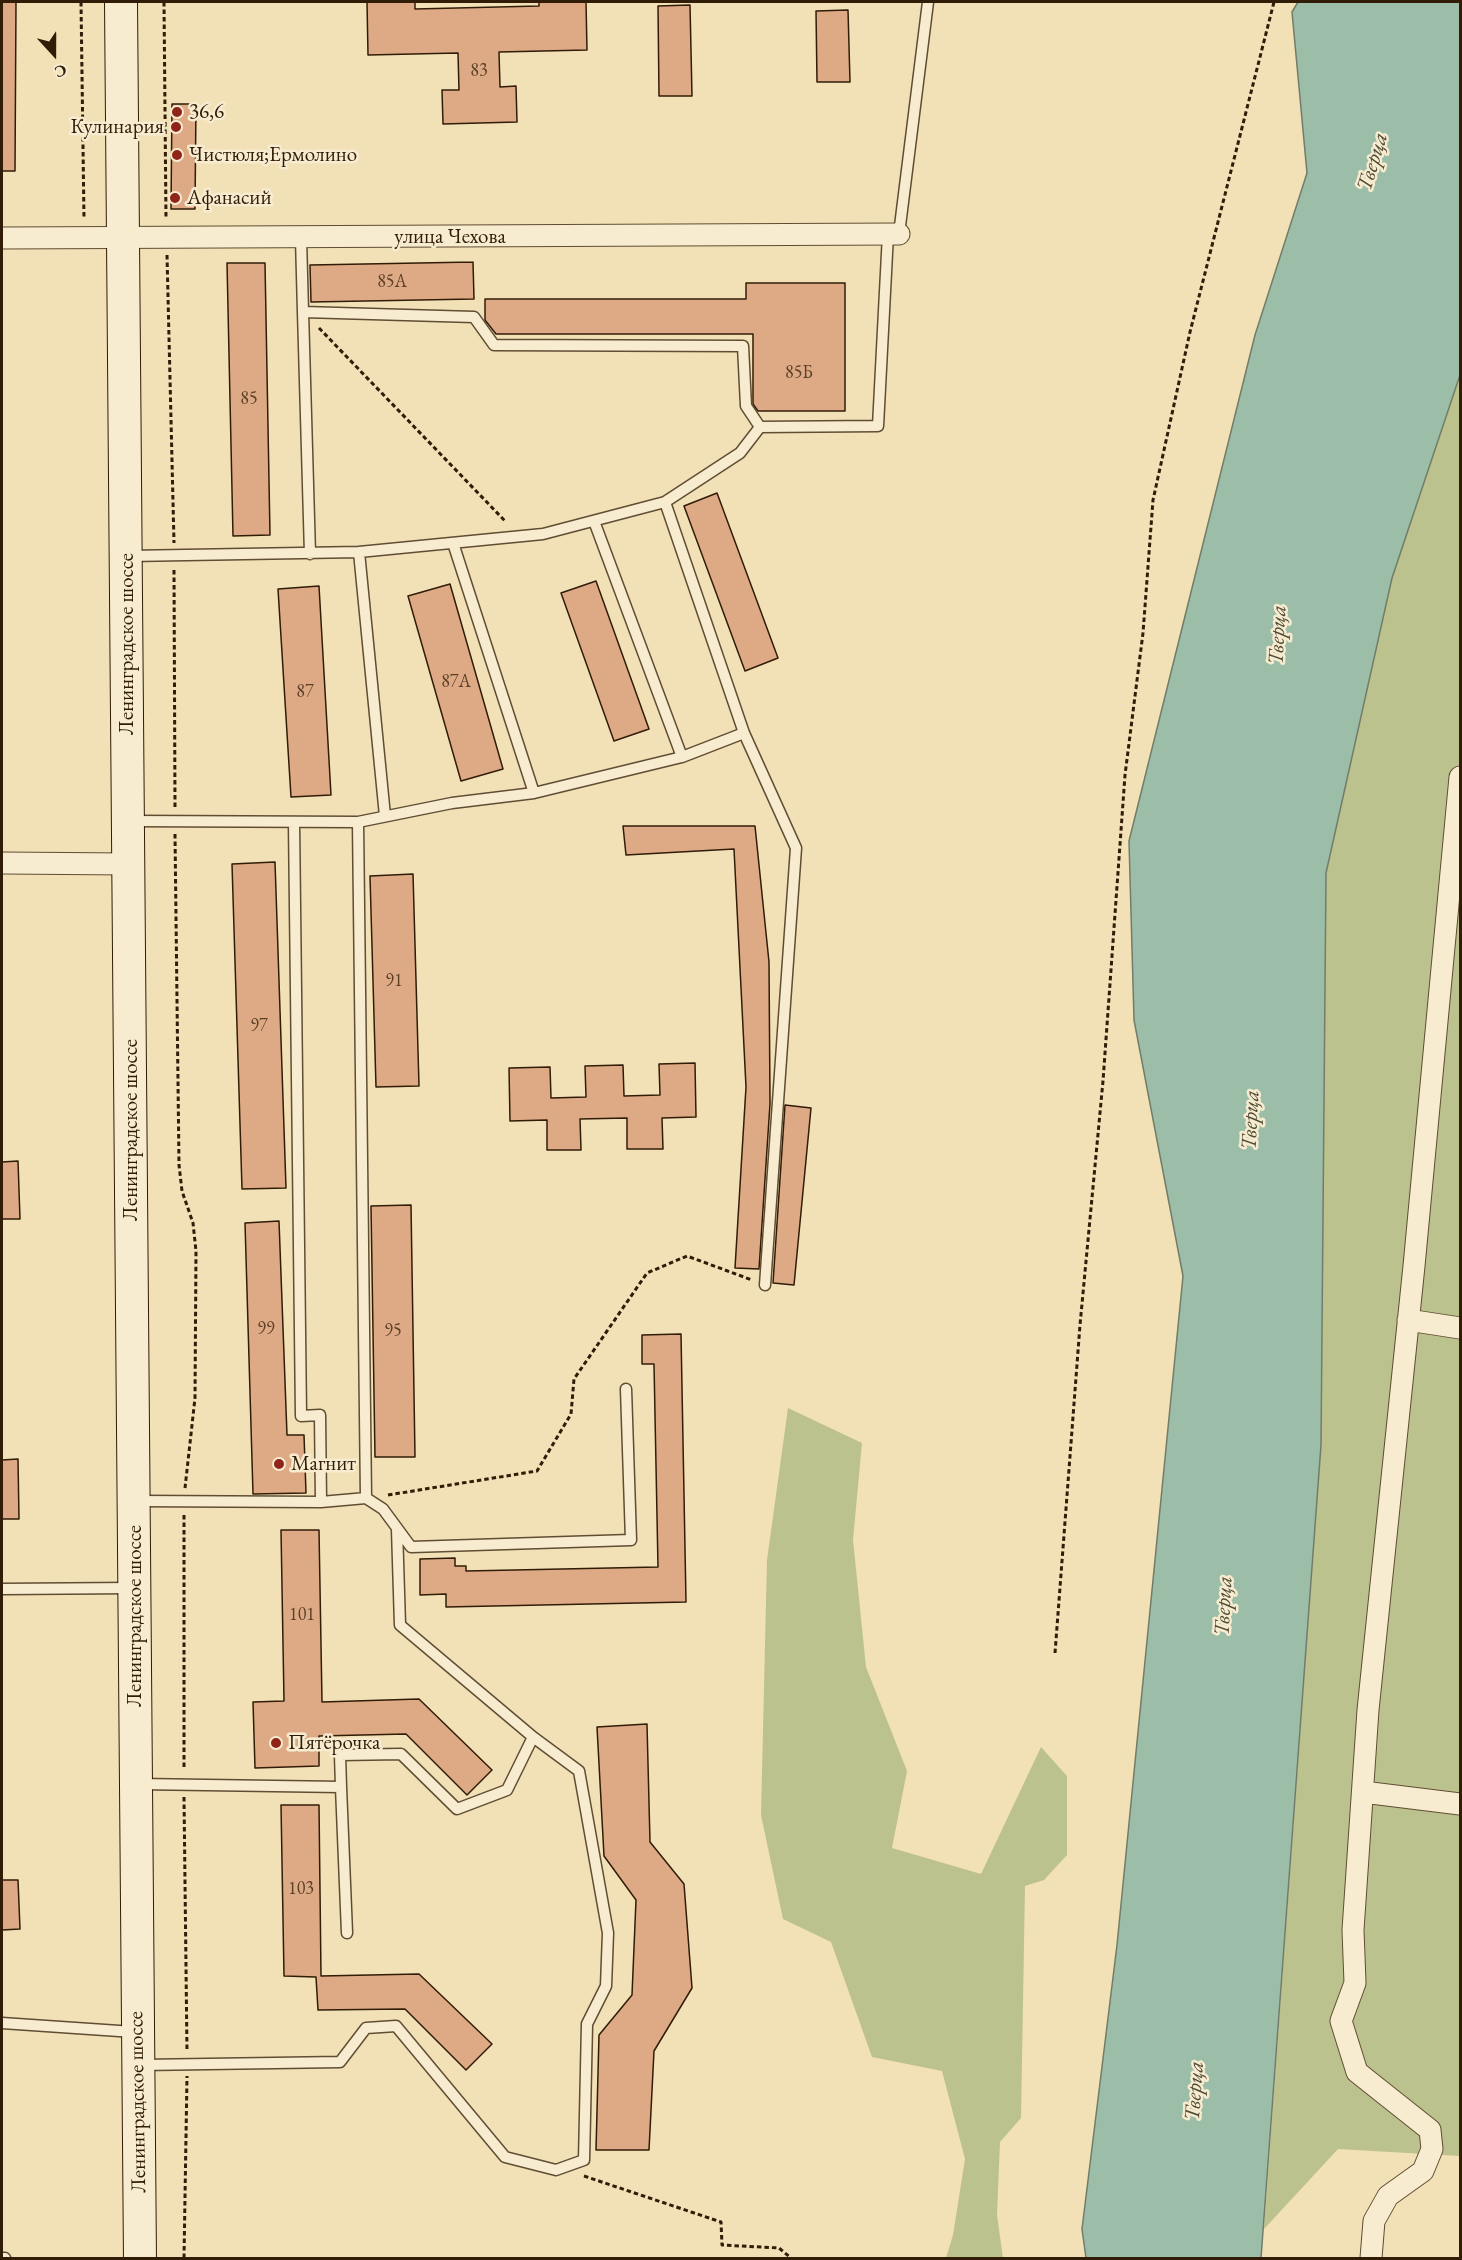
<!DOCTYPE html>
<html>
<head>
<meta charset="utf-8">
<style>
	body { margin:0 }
	#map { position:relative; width:1462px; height:2260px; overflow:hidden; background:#f2e0b6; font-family:"EB Garamond",serif }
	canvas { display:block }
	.frame { position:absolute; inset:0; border:3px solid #301c07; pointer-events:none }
	.north { position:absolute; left:24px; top:24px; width:60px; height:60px; -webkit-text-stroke:4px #f7ebd0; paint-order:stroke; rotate:159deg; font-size:16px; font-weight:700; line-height:24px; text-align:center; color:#301c07 }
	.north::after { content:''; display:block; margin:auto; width:21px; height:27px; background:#301c07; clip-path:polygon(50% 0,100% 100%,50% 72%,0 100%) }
</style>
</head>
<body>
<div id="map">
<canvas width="1462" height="2260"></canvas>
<div class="frame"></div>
<div class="north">С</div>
</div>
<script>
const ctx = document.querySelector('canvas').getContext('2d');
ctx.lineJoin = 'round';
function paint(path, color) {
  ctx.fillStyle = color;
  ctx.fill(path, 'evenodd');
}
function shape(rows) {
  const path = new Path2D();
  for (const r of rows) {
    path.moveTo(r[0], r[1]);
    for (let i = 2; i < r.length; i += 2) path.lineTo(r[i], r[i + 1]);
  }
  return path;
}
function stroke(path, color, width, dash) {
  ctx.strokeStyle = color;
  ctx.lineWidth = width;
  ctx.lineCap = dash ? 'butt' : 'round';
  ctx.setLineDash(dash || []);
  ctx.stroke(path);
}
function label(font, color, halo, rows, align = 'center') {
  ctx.font = font + ' "EB Garamond",serif';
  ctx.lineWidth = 5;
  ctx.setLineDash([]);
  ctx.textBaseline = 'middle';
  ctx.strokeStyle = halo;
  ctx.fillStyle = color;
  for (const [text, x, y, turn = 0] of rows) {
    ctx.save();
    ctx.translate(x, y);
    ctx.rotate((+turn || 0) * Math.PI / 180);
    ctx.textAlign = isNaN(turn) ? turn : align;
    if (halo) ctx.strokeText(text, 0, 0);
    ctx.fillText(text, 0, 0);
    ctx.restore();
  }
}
paint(shape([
	[1460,375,1460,2156,1338,2149,1264,2229,1321,1445,1326,873,1392,578],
	[788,1408,862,1443,853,1540,866,1667,907,1771,892,1848,981,1874,1041,1747,1067,1776,1067,1855,1044,1880,1025,1886,1021,2118,1000,2142,997,2215,1003,2258,946,2258,953,2235,965,2159,942,2071,872,2057,831,1942,783,1919,761,1815,767,1560]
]), '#bcc28d');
const water = shape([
	[1298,2,1460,2,1460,375,1392,578,1326,873,1321,1445,1261,2258,1086,2258,1082,2229,1117,1945,1183,1276,1134,1020,1129,841,1255,335,1307,173,1292,12,1298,2]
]);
paint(water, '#9cbea8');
stroke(water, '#717d68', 1.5);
const building = shape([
	[2,2,16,2,15,171,2,171,2,2],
	[367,2,415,2,415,9,539,6,539,2,586,2,587,50,499,52,500,87,516,86,517,122,443,124,442,90,459,90,458,53,368,55,367,2],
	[690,5,692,96,659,96,658,6,690,5],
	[848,10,850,82,817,82,816,11,848,10],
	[172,104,196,104,195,209,171,209,172,104],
	[473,262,474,299,311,302,310,265,473,262],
	[227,263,265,263,270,535,233,536,227,263],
	[746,283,845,283,845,411,758,411,753,404,753,334,496,334,485,320,485,299,746,299,746,283],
	[717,493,778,658,745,671,684,506,717,493],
	[596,581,649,729,614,741,561,593,596,581],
	[450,584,503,769,461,781,408,596,450,584],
	[319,586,331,795,291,797,278,589,319,586],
	[623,826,755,826,769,962,770,1104,759,1269,735,1268,746,1087,734,849,626,855,623,826],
	[275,862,286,1188,242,1189,232,864,275,862],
	[413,874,419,1086,376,1087,370,876,413,874],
	[695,1063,696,1117,662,1118,663,1149,627,1149,627,1118,580,1119,581,1150,547,1150,547,1120,510,1121,509,1068,550,1067,551,1098,586,1097,585,1066,623,1065,624,1096,660,1095,659,1064,695,1063],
	[785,1105,811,1108,794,1285,773,1283,785,1105],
	[18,1161,20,1219,2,1219,2,1162,18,1161],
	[411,1205,415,1457,375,1457,371,1206,411,1205],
	[279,1221,287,1435,304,1435,306,1493,253,1494,245,1223,279,1221],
	[681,1334,686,1602,446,1607,446,1594,420,1595,420,1559,455,1558,455,1566,466,1566,466,1571,658,1567,654,1364,642,1364,642,1335,681,1334],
	[18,1459,19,1519,2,1519,2,1460,18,1459],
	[281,1530,319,1530,322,1702,419,1699,492,1770,467,1795,406,1734,319,1736,319,1766,255,1768,253,1702,284,1701,281,1530],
	[647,1724,650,1842,684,1884,692,1988,654,2051,649,2150,596,2150,599,2035,632,1995,636,1900,604,1856,597,1727,647,1724],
	[281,1805,319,1805,321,1976,419,1974,492,2044,466,2070,405,2009,318,2010,316,1977,284,1976,281,1805],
	[2,1880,18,1880,20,1929,2,1930,2,1880]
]);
paint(building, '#deaa86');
stroke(building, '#301c07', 1.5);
const service = shape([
	[899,234,928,2],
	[301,238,303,312,474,317,494,345,743,346,746,406,760,427,878,426,888,234],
	[303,312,310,554],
	[665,502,744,733,796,848,765,1285],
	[594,521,682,757],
	[453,543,534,793],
	[359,552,385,816],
	[129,556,359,552,543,534,665,502,740,453,760,427],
	[131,821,358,822,452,803,534,793,682,757,744,733],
	[358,822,366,1498],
	[137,1501,321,1502,320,1415,301,1416,294,822],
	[321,1502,366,1498,383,1509,411,1547,631,1540,626,1389],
	[2,1589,133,1588],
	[139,1784,341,1787,340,1755,401,1754,457,1809,507,1790,533,1737],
	[341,1787,347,1933],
	[2,2023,134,2032],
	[142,2065,340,2062,366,2028,396,2026,505,2157,556,2170,584,2160,587,2024,606,1986,608,1933,579,1771,533,1737,400,1625,397,1529],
	[2,2258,5,2258]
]);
const minor = shape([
	[2,238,899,234],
	[2,863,128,864],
	[1408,1320,1460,1328],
	[1363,1792,1460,1804],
	[1371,2258,1374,2221,1388,2196,1423,2171,1432,2149,1430,2130,1357,2072,1341,2021,1355,1983,1353,1930,1368,1710,1414,1266,1460,777]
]);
const secondary = shape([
	[121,2,140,2258]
]);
stroke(service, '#604d33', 13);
stroke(minor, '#604d33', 23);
stroke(secondary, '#301c07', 34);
stroke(shape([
	[81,2,84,219],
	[164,2,166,219],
	[167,255,174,543],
	[319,328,506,522],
	[174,570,175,807],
	[175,834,179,1165,182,1191,193,1223,196,1251,195,1398,185,1488],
	[388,1495,537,1471,571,1414,574,1379,647,1273,687,1256,752,1280],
	[184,1515,184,1770],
	[1055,1653,1080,1325,1103,1081,1125,775,1143,633,1153,500,1190,332,1274,2],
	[184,1797,187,2052],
	[584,2176,721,2222,722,2245,779,2248,791,2258],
	[184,2258,187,2076]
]), '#301c07', 3, [4.5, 3]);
stroke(service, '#f7ebd0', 10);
stroke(minor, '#f7ebd0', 21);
stroke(secondary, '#f7ebd0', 32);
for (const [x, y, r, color] of [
	[177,112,6,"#8f2418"],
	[176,127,6,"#8f2418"],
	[177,155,6,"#8f2418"],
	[175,198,6,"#8f2418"],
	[279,1464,6,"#8f2418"],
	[276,1743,6,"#8f2418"]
]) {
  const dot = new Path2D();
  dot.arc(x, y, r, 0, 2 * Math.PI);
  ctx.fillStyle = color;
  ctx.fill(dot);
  stroke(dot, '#f7ebd0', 2);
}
label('18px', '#5c4027', null, [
	["83",479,71],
	["85А",392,282],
	["85Б",799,373],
	["85",249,399],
	["87А",456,682],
	["87",305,692],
	["91",394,981],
	["97",259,1026],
	["99",266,1329],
	["95",393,1331],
	["101",302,1615],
	["103",301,1889]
]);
label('21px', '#301c07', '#f7ebd0', [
	["36,6",189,112],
	["Кулинария",164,127,"right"],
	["Чистюля;Ермолино",189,155],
	["Афанасий",187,198],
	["Магнит",291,1464],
	["Пятёрочка",288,1743]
], 'left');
label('21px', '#301c07', '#f7ebd0', [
	["улица Чехова",450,237],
	["Ленинградское шоссе",127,644,-90],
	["Ленинградское шоссе",131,1130,-90],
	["Ленинградское шоссе",135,1616,-90],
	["Ленинградское шоссе",138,2102,-91]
]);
label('italic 22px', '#504d37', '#f7ebd0', [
	["Тверца",1373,162,-73],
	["Тверца",1278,635,-87],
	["Тверца",1251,1120,-87],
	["Тверца",1224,1606,-87],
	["Тверца",1195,2091,-86]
]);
</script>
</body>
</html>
